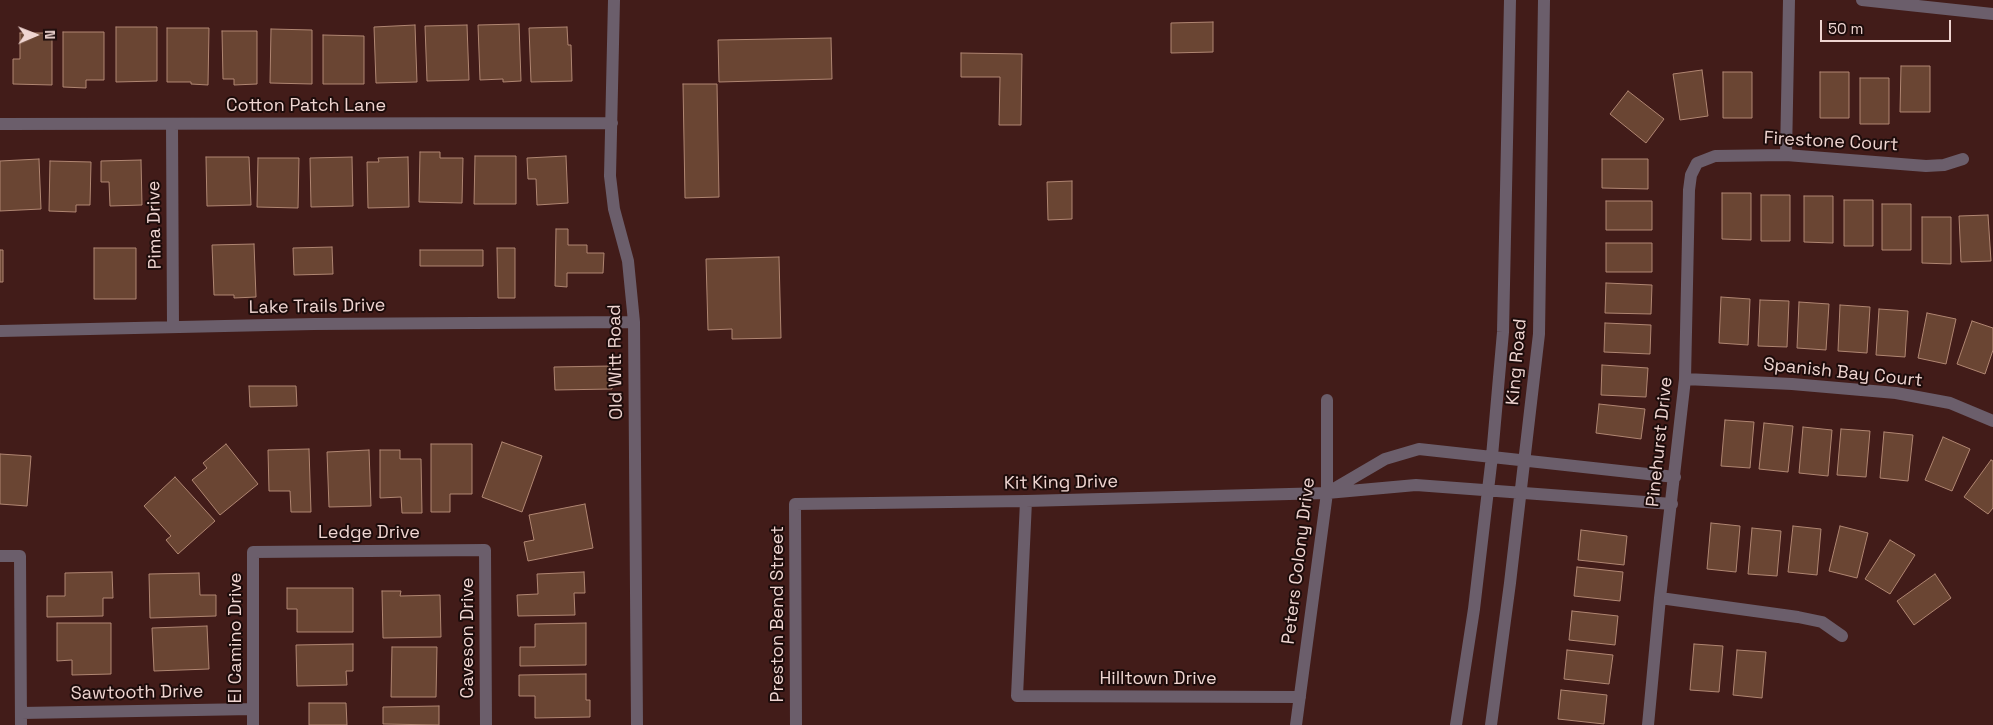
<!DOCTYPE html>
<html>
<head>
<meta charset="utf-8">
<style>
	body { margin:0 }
	#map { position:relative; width:1993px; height:725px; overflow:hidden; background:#421c19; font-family:"Space Grotesk",sans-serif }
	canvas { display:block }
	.north { position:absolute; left:10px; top:10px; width:50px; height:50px; -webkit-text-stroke:4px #1d0c0b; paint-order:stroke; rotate:89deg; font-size:14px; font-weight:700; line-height:20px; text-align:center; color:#efd5d1 }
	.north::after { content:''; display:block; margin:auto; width:18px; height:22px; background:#efd5d1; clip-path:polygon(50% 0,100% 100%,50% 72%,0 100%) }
	.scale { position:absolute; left:1820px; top:20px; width:131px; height:22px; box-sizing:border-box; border:2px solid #efd5d1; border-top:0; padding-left:6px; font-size:15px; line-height:18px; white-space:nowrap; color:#efd5d1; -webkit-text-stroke:4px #1d0c0b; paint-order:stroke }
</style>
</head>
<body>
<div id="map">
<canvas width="1993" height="725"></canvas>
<div class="north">N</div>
<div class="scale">50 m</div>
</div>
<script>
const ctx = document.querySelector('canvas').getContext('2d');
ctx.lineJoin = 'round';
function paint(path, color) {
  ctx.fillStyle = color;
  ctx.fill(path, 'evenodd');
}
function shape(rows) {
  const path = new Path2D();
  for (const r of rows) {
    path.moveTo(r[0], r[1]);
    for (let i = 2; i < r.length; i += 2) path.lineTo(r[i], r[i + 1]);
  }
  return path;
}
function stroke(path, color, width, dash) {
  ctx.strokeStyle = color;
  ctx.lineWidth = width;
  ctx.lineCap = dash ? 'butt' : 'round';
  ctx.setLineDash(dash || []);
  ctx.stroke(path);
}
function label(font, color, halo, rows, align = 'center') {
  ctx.font = font + ' "Space Grotesk",sans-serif';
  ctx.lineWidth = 4;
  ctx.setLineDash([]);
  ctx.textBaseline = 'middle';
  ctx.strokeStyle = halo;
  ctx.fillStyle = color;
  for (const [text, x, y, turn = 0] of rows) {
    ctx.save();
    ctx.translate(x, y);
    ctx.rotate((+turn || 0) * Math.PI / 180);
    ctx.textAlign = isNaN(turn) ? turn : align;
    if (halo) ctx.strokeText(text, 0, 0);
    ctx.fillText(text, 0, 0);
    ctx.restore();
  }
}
const building = shape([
	[1213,22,1213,52,1171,53,1171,23,1213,22],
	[519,24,521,81,503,82,503,79,480,80,478,25,519,24],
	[415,25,417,82,376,83,374,27,415,25],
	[467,25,469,80,427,81,425,26,467,25],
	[116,27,157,27,157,81,116,82,116,27],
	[567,27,568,45,571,45,572,81,531,82,529,28,567,27],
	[167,28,209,28,208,85,191,84,191,82,167,82,167,28],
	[271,29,312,30,312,84,270,83,271,29],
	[222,31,257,31,257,84,234,85,234,79,223,79,222,31],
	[63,32,104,32,104,80,86,80,86,88,63,87,63,32],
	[20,33,52,33,52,85,13,84,13,59,20,59,20,33],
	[323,35,364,36,364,84,323,84,323,35],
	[831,38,832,79,719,82,718,40,831,38],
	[961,53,1022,54,1021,125,999,125,1000,77,961,77,961,53],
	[1901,66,1930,66,1930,112,1900,112,1901,66],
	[1702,70,1708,116,1680,120,1673,74,1702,70],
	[1723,72,1752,72,1752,118,1723,118,1723,72],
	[1820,72,1849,72,1849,118,1820,118,1820,72],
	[1860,78,1889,78,1889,124,1860,124,1860,78],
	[683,84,717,84,719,197,685,198,683,84],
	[1628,91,1664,119,1646,143,1610,114,1628,91],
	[420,152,440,152,440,158,463,158,462,203,419,202,420,152],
	[475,156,516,156,516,204,474,204,475,156],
	[566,156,568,203,537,205,536,179,528,179,527,158,566,156],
	[206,157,249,157,251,205,207,206,206,157],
	[352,157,353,206,311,207,310,158,352,157],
	[408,157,409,207,368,208,367,162,379,162,378,158,408,157],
	[258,158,299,158,298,208,257,207,258,158],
	[39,159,41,209,0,211,0,161,39,159],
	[1602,159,1648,159,1648,189,1602,188,1602,159],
	[141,160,142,205,110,206,109,182,101,182,101,161,141,160],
	[50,161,91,162,90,205,76,205,76,212,49,211,50,161],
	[1072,181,1072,219,1048,220,1047,182,1072,181],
	[1722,193,1751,193,1751,240,1722,239,1722,193],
	[1761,195,1790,195,1790,241,1761,241,1761,195],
	[1804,196,1833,196,1833,243,1804,242,1804,196],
	[1844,200,1873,200,1873,246,1844,246,1844,200],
	[1606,201,1652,201,1652,230,1606,230,1606,201],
	[1882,204,1911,204,1911,250,1882,250,1882,204],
	[1988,215,1991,261,1961,262,1959,216,1988,215],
	[1922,217,1951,217,1951,264,1922,263,1922,217],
	[556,229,568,229,568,245,587,245,587,253,604,253,603,273,567,273,567,287,555,286,556,229],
	[1606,243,1652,243,1652,272,1606,272,1606,243],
	[254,244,256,297,234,298,234,295,214,295,212,245,254,244],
	[332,247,333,274,294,275,293,248,332,247],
	[94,248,136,248,136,299,94,299,94,248],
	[497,248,515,248,515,298,498,298,497,248],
	[0,250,3,250,3,282,0,282,0,250],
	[420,250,483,250,483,266,420,266,420,250],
	[779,257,781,338,732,339,732,329,708,330,706,259,779,257],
	[1606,283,1652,285,1651,314,1605,313,1606,283],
	[1721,297,1750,299,1748,345,1719,343,1721,297],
	[1760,300,1789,301,1787,347,1758,346,1760,300],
	[1799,302,1829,304,1826,350,1797,348,1799,302],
	[1840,305,1870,307,1867,353,1838,351,1840,305],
	[1879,309,1908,311,1905,357,1876,355,1879,309],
	[1927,313,1956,319,1946,364,1918,358,1927,313],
	[1972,321,1993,328,1993,350,1985,374,1957,364,1972,321],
	[1605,323,1651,325,1650,354,1604,352,1605,323],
	[1602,365,1648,368,1646,397,1601,395,1602,365],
	[612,366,612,389,555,390,554,367,612,366],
	[249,386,296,386,297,406,250,407,249,386],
	[1599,404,1645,409,1641,439,1596,433,1599,404],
	[1725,420,1754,422,1750,468,1721,466,1725,420],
	[1764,423,1793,426,1788,472,1759,469,1764,423],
	[1803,427,1832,430,1828,476,1799,473,1803,427],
	[1841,429,1870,431,1866,477,1837,475,1841,429],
	[1884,432,1913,435,1908,481,1880,478,1884,432],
	[1943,437,1970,449,1952,491,1925,480,1943,437],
	[502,442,542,456,522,512,482,497,502,442],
	[226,444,258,484,220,515,192,480,207,468,203,463,226,444],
	[431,444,472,444,472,494,450,494,450,512,431,512,431,444],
	[309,449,311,512,291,512,290,491,269,491,268,450,309,449],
	[369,450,371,506,329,507,327,452,369,450],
	[380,450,400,450,400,459,421,459,422,513,402,513,401,497,380,498,380,450],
	[0,454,31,456,27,506,0,504,0,454],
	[1991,460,1993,461,1993,508,1988,514,1964,497,1991,460],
	[175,477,215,521,178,554,166,540,171,536,144,506,175,477],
	[585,504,593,548,528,561,524,542,534,540,529,515,585,504],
	[1711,523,1740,526,1736,572,1707,569,1711,523],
	[1793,526,1821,529,1817,575,1788,572,1793,526],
	[1840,526,1868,533,1857,578,1829,571,1840,526],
	[1752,528,1781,531,1777,576,1748,574,1752,528],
	[1581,530,1627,536,1624,565,1578,560,1581,530],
	[1890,540,1915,555,1890,594,1865,579,1890,540],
	[1577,567,1623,572,1620,601,1574,596,1577,567],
	[112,572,113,598,103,598,103,616,47,617,47,596,65,596,65,573,112,572],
	[584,572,585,593,574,593,575,615,518,616,517,595,538,594,537,574,584,572],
	[199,573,200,595,216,595,216,616,150,618,149,574,199,573],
	[1935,574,1951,598,1914,625,1897,601,1935,574],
	[287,588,353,588,353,632,297,632,297,609,287,609,287,588],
	[382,591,401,591,400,596,440,595,441,637,383,638,382,591],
	[1572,611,1618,616,1615,645,1569,640,1572,611],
	[57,623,111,623,111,674,72,675,72,660,57,661,57,623],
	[586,623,586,665,520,666,520,647,535,647,535,624,586,623],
	[207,626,209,669,154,671,152,628,207,626],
	[353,644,353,671,346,671,347,685,297,686,296,645,353,644],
	[1694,644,1723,646,1719,692,1690,690,1694,644],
	[392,647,437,647,436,697,391,697,392,647],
	[1567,650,1613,655,1609,684,1564,679,1567,650],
	[1737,650,1766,652,1762,698,1733,695,1737,650],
	[586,674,586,700,590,700,590,717,535,718,535,696,519,696,519,675,586,674],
	[1561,690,1607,695,1604,724,1558,719,1561,690],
	[309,703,346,703,347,725,309,725,309,703],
	[439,706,439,725,383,724,383,707,439,706]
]);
paint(building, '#6a4533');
stroke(building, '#b08672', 1);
stroke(shape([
	[614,0,610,176,614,209,628,261,634,322,637,725],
	[1862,0,1993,14],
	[0,124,612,123],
	[172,124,173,327],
	[1786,155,1789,0],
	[0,331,314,324,634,322],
	[1685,379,1792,384,1896,393,1950,403,1993,421],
	[1026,501,1017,696,1300,697],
	[1672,504,1416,485,1327,493,1385,459,1419,449,1675,477],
	[0,556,20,556,21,725],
	[1660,598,1798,617,1822,622,1842,636],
	[21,713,253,709],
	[253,725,253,552,485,550,486,725],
	[796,725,795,504,1026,501,1327,493],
	[1296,725,1327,493,1327,400],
	[1456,725,1474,609,1492,456,1503,332,1510,0],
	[1491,725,1510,583,1539,334,1544,0],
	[1648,725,1660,598,1685,379,1689,190,1691,175,1697,163,1715,156,1786,155,1926,166,1944,165,1963,159]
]), '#6b5e6b', 12);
label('18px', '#efd5d1', '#1d0c0b', [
	["Cotton Patch Lane",306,106],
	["Firestone Court",1831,142,3],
	["Pima Drive",155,225,-91],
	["Lake Trails Drive",317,307,-1],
	["Old Witt Road",616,362,-91],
	["King Road",1517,362,-85],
	["Spanish Bay Court",1843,373,6],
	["Pinehurst Drive",1660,442,-84],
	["Kit King Drive",1061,483,-1],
	["Ledge Drive",369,533],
	["Peters Colony Drive",1299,561,-83],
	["Preston Bend Street",778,614,-90],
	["El Camino Drive",236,638,-90],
	["Caveson Drive",468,638,-90],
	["Hilltown Drive",1158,679],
	["Sawtooth Drive",137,693,-1]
]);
</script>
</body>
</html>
